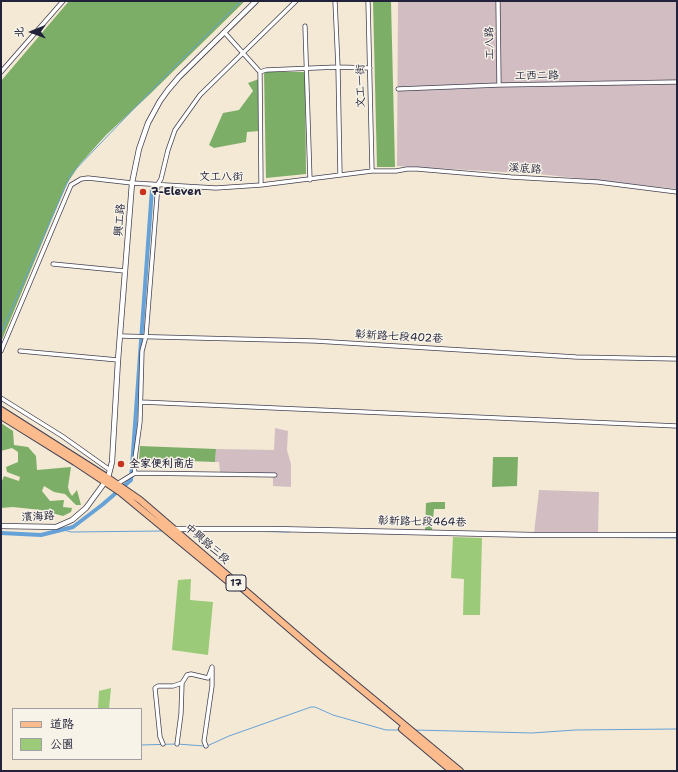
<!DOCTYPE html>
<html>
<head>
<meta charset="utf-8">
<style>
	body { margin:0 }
	#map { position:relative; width:678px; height:772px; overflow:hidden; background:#f4e9d5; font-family:"Shantell Sans","LXGW WenKai TC",sans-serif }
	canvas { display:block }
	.frame { position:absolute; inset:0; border:2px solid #22223b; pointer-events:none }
	.legend { position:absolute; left:12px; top:708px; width:130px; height:52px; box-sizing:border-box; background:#f7f3e8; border:1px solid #a29fa3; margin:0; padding:5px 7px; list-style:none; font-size:12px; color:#22223b }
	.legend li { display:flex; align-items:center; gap:8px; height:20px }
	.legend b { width:20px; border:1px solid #a29fa3 }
	.north { position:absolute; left:12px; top:12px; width:40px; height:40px; -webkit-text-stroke:3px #f7f3e8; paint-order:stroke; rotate:269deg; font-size:11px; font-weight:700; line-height:16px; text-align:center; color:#22223b }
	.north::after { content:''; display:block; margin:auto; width:14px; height:18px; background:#22223b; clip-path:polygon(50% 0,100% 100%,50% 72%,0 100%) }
</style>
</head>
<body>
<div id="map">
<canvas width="678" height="772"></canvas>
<div class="frame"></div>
<ul class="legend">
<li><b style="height:5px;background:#fbbb8c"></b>道路</li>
<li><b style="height:11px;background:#9bca78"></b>公園</li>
</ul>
<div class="north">北</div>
</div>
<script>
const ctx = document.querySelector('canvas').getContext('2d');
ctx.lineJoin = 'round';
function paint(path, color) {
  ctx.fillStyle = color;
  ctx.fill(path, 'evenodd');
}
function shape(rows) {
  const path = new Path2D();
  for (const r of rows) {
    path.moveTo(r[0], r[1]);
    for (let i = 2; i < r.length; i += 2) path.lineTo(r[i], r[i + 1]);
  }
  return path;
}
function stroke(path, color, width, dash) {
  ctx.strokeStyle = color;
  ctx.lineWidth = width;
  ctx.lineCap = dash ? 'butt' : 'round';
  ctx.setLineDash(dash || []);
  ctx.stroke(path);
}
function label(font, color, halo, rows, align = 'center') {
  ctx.font = font + ' "Shantell Sans","LXGW WenKai TC",sans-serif';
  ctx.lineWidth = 3;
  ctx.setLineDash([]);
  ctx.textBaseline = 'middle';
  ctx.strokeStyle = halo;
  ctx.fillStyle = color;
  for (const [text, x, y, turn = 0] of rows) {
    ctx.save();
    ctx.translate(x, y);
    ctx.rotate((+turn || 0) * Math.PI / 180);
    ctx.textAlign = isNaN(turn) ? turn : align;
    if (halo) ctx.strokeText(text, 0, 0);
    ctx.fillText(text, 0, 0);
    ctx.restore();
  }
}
paint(shape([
	[398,1,677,1,677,189,539,174,397,166],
	[275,428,288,431,287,450,291,464,291,487,273,486,273,474,220,472,219,462,215,462,216,449,274,450],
	[539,490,599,492,598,533,534,533]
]), '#d2bec2');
paint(shape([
	[453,537,482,538,480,615,463,615,464,579,451,578],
	[191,579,190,600,213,602,208,655,172,650,178,580],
	[111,688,109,709,98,709,99,691]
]), '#9bca78');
paint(shape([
	[69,1,245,1,149,95,106,135,80,164,66,185,1,342,1,81],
	[373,1,391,1,395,167,377,167],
	[264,72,305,72,306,174,266,178],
	[259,79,259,131,247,132,246,142,214,148,209,145,223,113,239,110,253,91,248,83],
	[1,423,13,431,14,445,28,447,36,456,37,470,71,467,68,487,69,491,72,496,77,490,81,505,76,505,65,494,54,492,44,486,42,491,50,501,64,500,63,507,72,508,71,512,63,516,41,510,13,507,1,508,1,483,4,476,19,481,20,477,7,472,6,467,18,462,18,452,12,448,1,451],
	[140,446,216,449,215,462,139,459],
	[493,457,518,457,517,486,492,487],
	[433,502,445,502,445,509,434,509,432,530,425,530,426,503]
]), '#7cae68');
stroke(shape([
	[1,333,71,174,173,68,241,1],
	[64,530,71,532,163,531],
	[232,531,289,532],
	[550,537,677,538],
	[414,730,532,733,575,730,677,729],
	[141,745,177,744,204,746],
	[207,746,229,736,311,707,315,707,333,715,386,730,399,730]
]), '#66a2d7', 1);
stroke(shape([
	[1,533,41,535,73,527,102,505,131,480,152,189]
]), '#66a2d7', 4);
const minor = shape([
	[335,1,338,67,340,175],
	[368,1,372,171],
	[498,1,499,85],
	[305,26,310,180],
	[225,33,260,72,261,185],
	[1,72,63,1],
	[260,72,266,70,338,67,370,68],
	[398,89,499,85,677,82],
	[53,264,125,271],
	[120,336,315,341,576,357,677,359],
	[1,351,71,185,81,179,88,178,132,183,216,188,261,185,372,171,396,171,407,169,417,169,511,177,598,182,677,192],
	[20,351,118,360],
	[1,398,62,436,110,470],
	[141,402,677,426],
	[135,473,134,466,140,422,142,351,146,336,158,184,161,179,168,150,175,130,200,95,296,1],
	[117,484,135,473,275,475],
	[163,744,160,737,155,688,158,686,173,686,182,683,187,675,191,674,208,678,212,667,212,686,204,741,206,746],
	[177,744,181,714,182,683]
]);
const tertiary = shape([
	[1,526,56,527,72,520,86,508,108,478,112,462,118,360,132,183,139,149,148,123,160,101,168,90,179,77,256,1],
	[173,529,275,529,533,535,677,535]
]);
const primary = shape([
	[1,410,108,478,140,500,320,655,460,771],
	[1,416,75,462,120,492,235,587],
	[402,729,452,771]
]);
stroke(minor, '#424052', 5);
stroke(tertiary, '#424052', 6);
stroke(primary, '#424052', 8);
stroke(minor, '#fff', 3.5);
stroke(tertiary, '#fff', 4.5);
stroke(primary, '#fbbb8c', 6);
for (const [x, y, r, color] of [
	[143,192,4,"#c8321e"],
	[121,464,4,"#c8321e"]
]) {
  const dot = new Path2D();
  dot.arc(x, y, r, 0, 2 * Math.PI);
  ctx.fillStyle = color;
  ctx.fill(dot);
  stroke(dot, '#f7f3e8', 1.5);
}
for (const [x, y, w] of [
	[236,583,20]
]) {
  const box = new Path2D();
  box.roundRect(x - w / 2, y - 8, w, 16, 3);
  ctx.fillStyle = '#f7f3e8';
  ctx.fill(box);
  stroke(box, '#22223b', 1);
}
label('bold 10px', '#22223b', null, [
	["17",236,583]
]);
label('11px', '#22223b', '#f7f3e8', [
	["工八路",490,43,-91],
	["工西二路",537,76,-1],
	["文工一街",361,86,-91],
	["溪底路",525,169,4],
	["文工八街",221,177],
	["興工路",120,220,-85],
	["彰新路七段402巷",399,337,3],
	["濱海路",38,517,-3],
	["彰新路七段464巷",422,522,1],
	["中興路三段",207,544,41]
]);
label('bold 11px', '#22223b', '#f7f3e8', [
	["7-Eleven",151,192],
	["全家便利商店",129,464]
], 'left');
</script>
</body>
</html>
